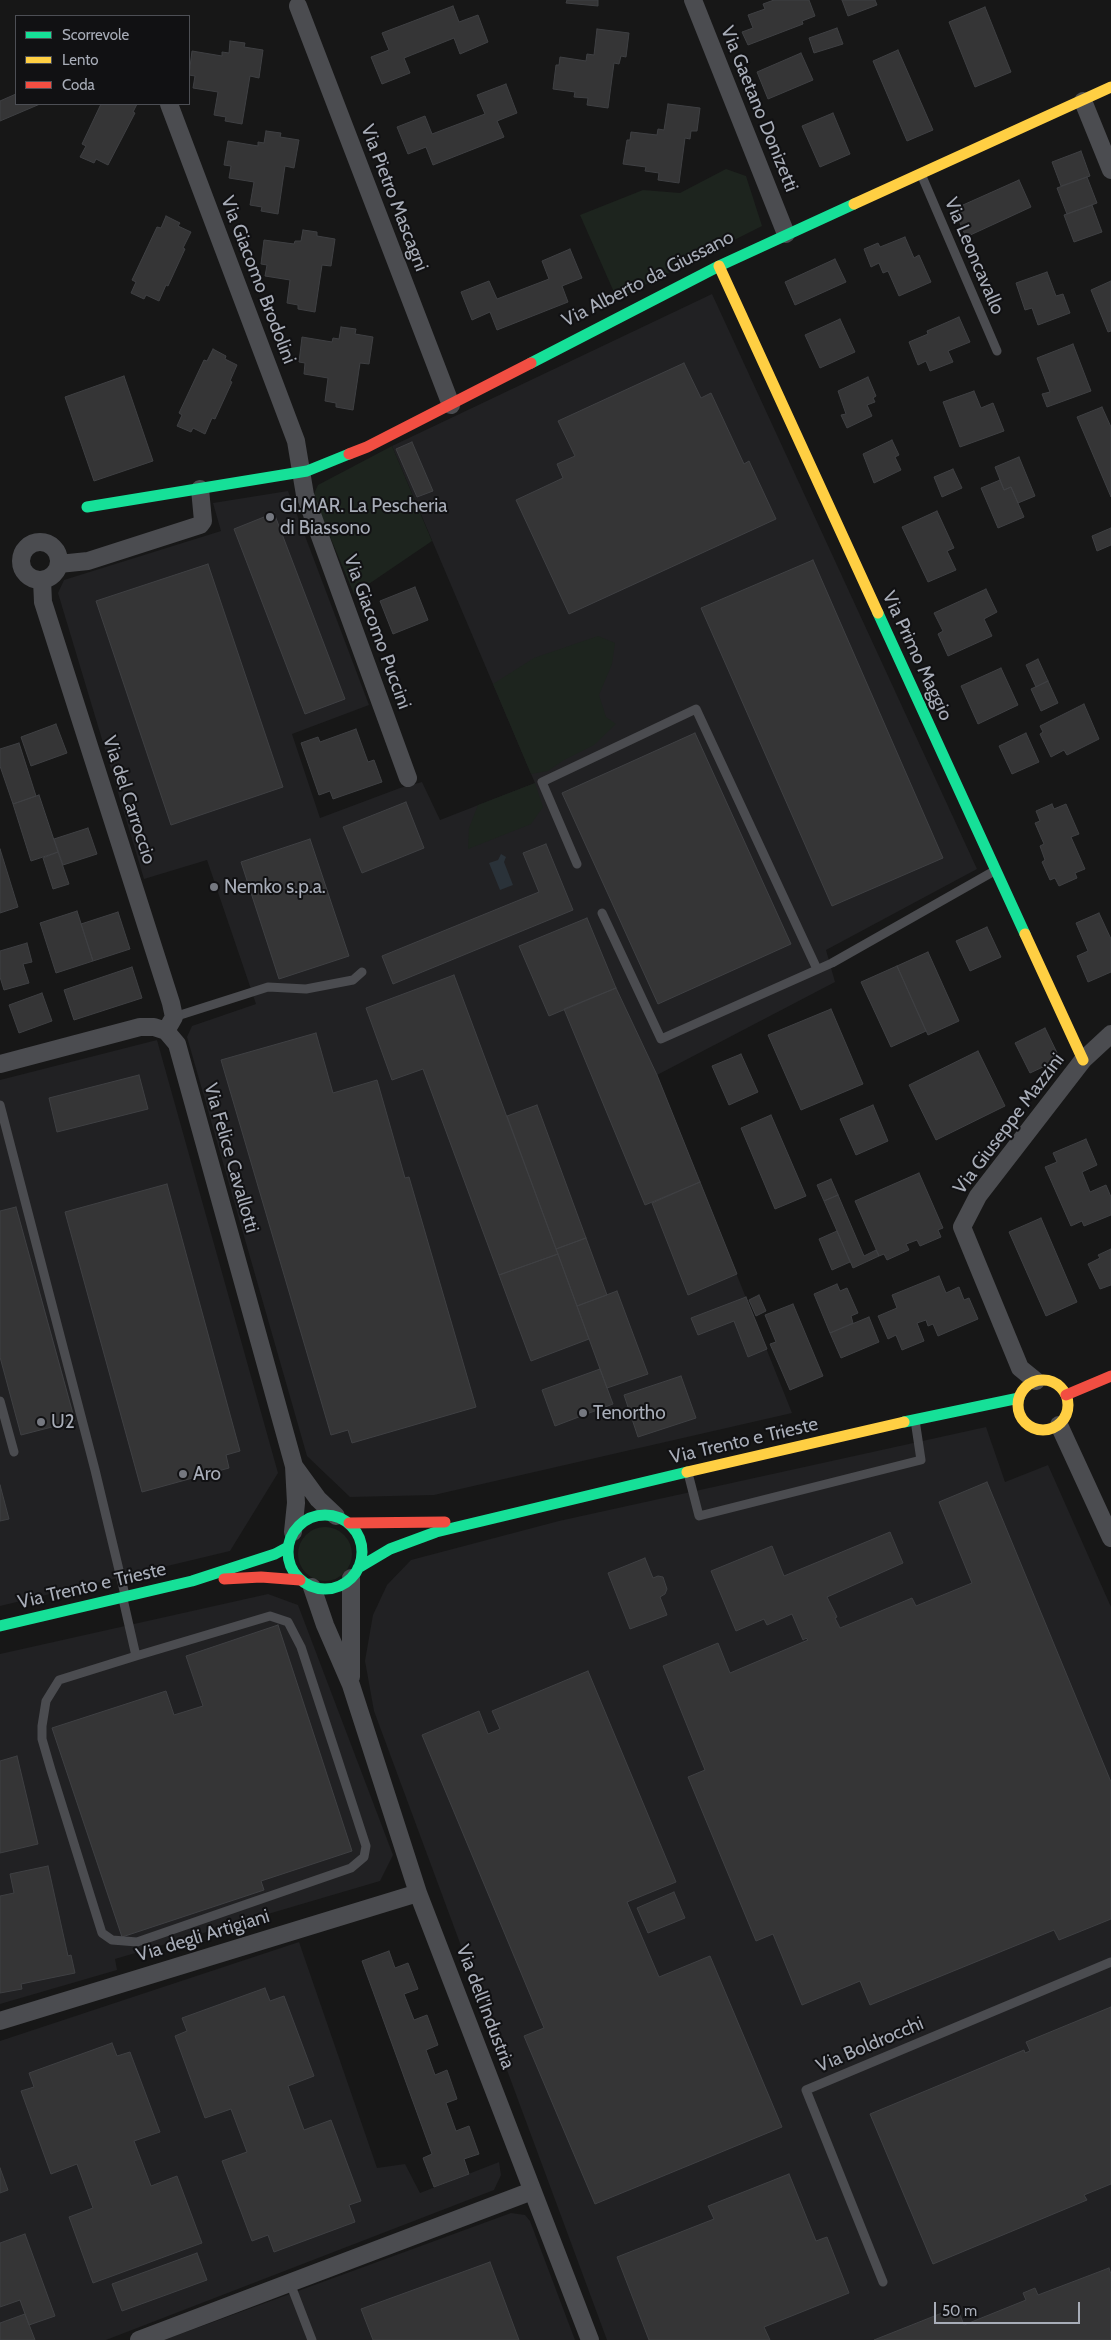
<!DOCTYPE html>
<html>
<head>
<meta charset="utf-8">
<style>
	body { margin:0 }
	#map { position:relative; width:1111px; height:2340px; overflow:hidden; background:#171717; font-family:Cabin,sans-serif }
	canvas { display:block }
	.legend { position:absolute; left:15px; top:15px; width:175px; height:90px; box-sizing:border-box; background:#111113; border:1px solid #4d4f55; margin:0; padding:6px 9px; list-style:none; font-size:15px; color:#a8adb8 }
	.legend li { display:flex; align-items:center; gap:10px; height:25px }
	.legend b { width:25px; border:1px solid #4d4f55 }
	.scale { position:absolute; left:934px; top:2302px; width:146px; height:22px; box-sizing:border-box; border:2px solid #a8adb8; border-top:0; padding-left:6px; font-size:15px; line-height:18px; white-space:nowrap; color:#a8adb8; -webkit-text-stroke:4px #111113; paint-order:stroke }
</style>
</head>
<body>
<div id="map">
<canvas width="1111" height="2340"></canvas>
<ul class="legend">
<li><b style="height:6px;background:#16e098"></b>Scorrevole</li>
<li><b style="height:6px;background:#ffcf43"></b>Lento</li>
<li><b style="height:6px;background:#f24e42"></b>Coda</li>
</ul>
<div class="scale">50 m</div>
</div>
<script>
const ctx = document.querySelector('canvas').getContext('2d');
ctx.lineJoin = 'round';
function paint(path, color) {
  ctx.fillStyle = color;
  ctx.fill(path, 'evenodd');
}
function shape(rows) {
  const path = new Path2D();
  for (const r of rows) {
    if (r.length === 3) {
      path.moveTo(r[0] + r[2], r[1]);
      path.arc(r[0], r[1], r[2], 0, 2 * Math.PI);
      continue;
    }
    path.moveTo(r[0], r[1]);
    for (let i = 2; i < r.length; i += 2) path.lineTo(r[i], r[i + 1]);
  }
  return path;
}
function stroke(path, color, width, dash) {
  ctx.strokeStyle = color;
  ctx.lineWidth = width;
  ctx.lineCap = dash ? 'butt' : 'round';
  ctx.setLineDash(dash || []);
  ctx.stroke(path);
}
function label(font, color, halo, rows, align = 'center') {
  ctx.font = font + ' Cabin,sans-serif';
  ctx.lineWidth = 4;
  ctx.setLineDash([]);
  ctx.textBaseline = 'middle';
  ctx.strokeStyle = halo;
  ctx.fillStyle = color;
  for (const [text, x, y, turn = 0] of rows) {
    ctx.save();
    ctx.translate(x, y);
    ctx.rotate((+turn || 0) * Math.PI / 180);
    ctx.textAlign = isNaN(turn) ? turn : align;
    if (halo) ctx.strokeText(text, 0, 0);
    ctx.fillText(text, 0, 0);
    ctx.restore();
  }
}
paint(shape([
	[712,294,977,869,826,950,835,982,657,1075,792,1413,434,1495,350,1497,307,1456,187,1037,192,1026,256,1004,207,860,144,879,58,593,64,580,221,531,213,503,288,491,369,705,292,734,320,818,400,788,422,782,440,820,535,783,392,446],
	[157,1040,278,1473,230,1551,0,1606,0,1080],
	[986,1427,1005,1482,1048,1465,1111,1607,1111,2340,607,2340,374,1711,365,1661,373,1615,387,1585,411,1560,559,1521],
	[268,1594,298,1605,393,1855,380,1881,115,1959,117,1970,0,2004,0,1654],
	[299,1942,377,2168,405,2164,420,2193,499,2162,501,2175,494,2190,106,2340,0,2340,0,2041],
	[511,2213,525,2215,530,2221,575,2340,164,2340]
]), '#212123');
paint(shape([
	[726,169,746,176,762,226,617,299,580,215,643,190,680,193],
	[392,446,432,541,354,594,313,496,318,485],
	[598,636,615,643,612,664,599,695,606,717,616,724,594,745,564,760,548,771,531,774,493,684,534,658],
	[535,783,543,807,531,824,468,849,469,828,478,805],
	[325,1554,27]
]), '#1d241e');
paint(shape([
	[501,854,506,857,504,862,513,885,500,890,489,863,498,860]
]), '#2a3239');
const building = shape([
	[567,0,598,0,598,6,566,3,567,0],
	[774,0,809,0,815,16,802,21,803,24,748,45,742,32,753,28,748,15,765,9,763,4,774,0],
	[842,0,875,0,877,5,848,16,842,0],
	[453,6,459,22,478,15,488,42,460,54,454,38,404,58,410,73,382,84,371,57,389,50,382,33,453,6],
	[985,7,1011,72,975,87,949,22,985,7],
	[837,28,843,44,814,53,809,38,837,28],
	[597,29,629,33,626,57,621,56,619,64,614,63,608,108,587,105,588,98,574,97,575,92,553,89,556,65,559,65,560,57,586,61,587,54,594,55,597,29],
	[230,41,245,43,244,47,263,50,259,78,250,76,242,124,225,121,226,117,214,115,218,92,193,88,195,76,189,75,192,51,222,56,222,52,229,53,230,41],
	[898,50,933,130,907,141,873,61,898,50],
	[801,53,813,80,768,99,757,72,801,53],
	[506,84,517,113,497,121,504,137,433,165,426,147,408,154,397,127,425,116,432,134,485,114,477,95,506,84],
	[16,94,16,104,40,104,0,121,0,101,16,94],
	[101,104,137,104,133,112,135,113,108,165,96,159,94,163,80,157,86,146,82,144,101,104],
	[668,104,700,108,697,131,691,131,690,139,685,138,679,183,658,180,659,173,645,171,646,167,623,164,627,140,630,140,631,132,657,135,658,129,664,130,668,104],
	[833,113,850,154,820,167,802,126,833,113],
	[266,131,281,133,280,137,299,140,294,168,285,166,278,214,261,211,262,207,250,205,254,182,229,178,231,166,224,165,228,141,258,146,258,142,264,143,266,131],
	[1081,151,1090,176,1061,186,1052,162,1081,151],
	[1087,177,1097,203,1067,214,1057,188,1087,177],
	[1019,180,1031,207,966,237,954,209,1019,180],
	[1092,205,1102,232,1074,242,1064,215,1092,205],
	[166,216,180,223,178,226,191,232,183,248,185,249,168,286,166,285,159,301,146,295,144,299,131,293,136,282,132,280,157,227,161,228,166,216],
	[303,230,317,232,317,236,335,239,331,266,322,265,315,312,298,309,298,305,287,303,290,280,265,276,267,265,261,264,264,240,294,244,295,241,301,241,303,230],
	[905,237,914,258,919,255,931,282,899,296,888,271,883,273,879,263,871,267,864,249,878,243,880,247,905,237],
	[570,249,582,278,562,286,568,302,497,330,490,312,472,320,461,292,489,281,497,299,549,279,542,261,570,249],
	[835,259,846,282,795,305,785,282,835,259],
	[1047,272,1056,296,1063,294,1070,313,1038,325,1032,308,1025,310,1016,283,1047,272],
	[1111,281,1111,331,1108,332,1091,290,1111,281],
	[959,317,970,342,948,351,953,362,930,371,926,361,918,365,909,342,928,334,927,331,959,317],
	[840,319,855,352,820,368,805,335,840,319],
	[341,327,356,329,355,334,373,337,369,364,360,363,353,410,336,407,336,403,325,401,328,378,304,374,305,363,299,362,302,337,332,342,333,338,339,339,341,327],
	[1073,344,1091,391,1047,407,1042,394,1050,392,1037,358,1073,344],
	[213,349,226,356,225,359,237,365,230,381,232,382,215,419,212,418,205,434,193,428,191,432,177,426,182,415,179,413,204,360,207,361,213,349],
	[684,363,701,398,711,393,744,464,749,461,776,519,569,614,516,500,563,478,557,464,575,456,558,421,684,363],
	[124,376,153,461,94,481,65,397,124,376],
	[868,377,876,396,873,398,875,402,867,405,872,416,847,428,841,415,846,414,838,391,868,377],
	[974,391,981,408,993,403,1004,431,960,447,943,402,974,391],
	[1102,407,1111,427,1111,497,1077,417,1102,407],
	[892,440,899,455,895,457,901,470,874,483,863,454,892,440],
	[412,442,433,491,417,497,396,449,412,442],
	[1019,457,1035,496,1018,503,1011,487,1004,490,995,467,1019,457],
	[953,469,962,488,942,497,934,477,953,469],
	[1000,480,1004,490,1011,487,1024,517,998,528,981,488,1000,480],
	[937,511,954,548,947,551,956,570,928,582,902,527,937,511],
	[274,513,345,699,305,714,234,529,274,513],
	[1111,528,1111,545,1097,551,1092,536,1111,528],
	[813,560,943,858,832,906,701,608,813,560],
	[208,564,283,787,171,825,96,601,208,564],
	[415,587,428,620,393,634,380,601,415,587],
	[986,589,997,612,984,619,992,636,948,656,938,634,943,631,934,613,986,589],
	[1038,659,1048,681,1036,687,1026,665,1038,659],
	[1001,668,1018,705,978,724,961,686,1001,668],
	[1048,681,1058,703,1041,711,1031,689,1048,681],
	[1084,704,1099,739,1067,755,1064,750,1051,757,1040,734,1043,732,1040,726,1084,704],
	[56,724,67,753,31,766,21,737,56,724],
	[356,729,368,762,374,760,382,782,333,799,330,791,319,795,301,743,318,737,320,742,356,729],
	[695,733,791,944,658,1004,562,793,695,733],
	[1026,733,1039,762,1012,774,999,746,1026,733],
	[19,743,36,796,13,804,0,766,0,749,19,743],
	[39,795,58,852,31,861,13,804,39,795],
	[406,802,424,848,362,873,343,827,406,802],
	[1052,804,1054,809,1066,804,1079,834,1071,837,1085,869,1075,873,1077,878,1059,886,1055,878,1050,880,1042,862,1045,860,1040,846,1044,844,1035,823,1040,821,1036,811,1052,804],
	[88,828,97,854,63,865,54,839,88,828],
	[310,839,349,956,279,979,241,862,310,839],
	[546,844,573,910,393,984,382,956,539,892,523,853,546,844],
	[0,849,18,907,0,913,0,849],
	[58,852,69,884,53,889,43,858,58,852],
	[77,911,93,961,56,973,40,923,77,911],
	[118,912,130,949,93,961,81,924,118,912],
	[1099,913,1111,939,1111,972,1088,982,1077,956,1088,951,1076,923,1099,913],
	[587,918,616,988,549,1016,519,946,587,918],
	[987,927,1001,957,970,971,956,941,987,927],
	[27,943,32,962,23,964,29,983,4,990,0,977,0,951,27,943],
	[928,952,959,1021,928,1035,897,966,928,952],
	[897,966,926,1031,891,1047,861,982,897,966],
	[132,967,142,998,74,1020,64,990,132,967],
	[454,975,558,1254,499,1275,423,1069,392,1080,366,1008,454,975],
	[616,988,657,1075,700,1182,645,1205,564,1009,616,988],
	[42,993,52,1021,19,1033,9,1005,42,993],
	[831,1009,863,1084,801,1110,768,1035,831,1009],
	[1045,1028,1060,1059,1030,1073,1015,1043,1045,1028],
	[316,1033,333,1093,377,1080,405,1178,409,1177,476,1407,352,1443,348,1430,331,1435,221,1060,316,1033],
	[978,1051,1005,1106,936,1140,909,1085,978,1051],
	[741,1054,758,1092,729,1105,712,1066,741,1054],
	[139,1075,148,1109,57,1132,49,1098,139,1075],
	[537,1105,586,1238,556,1249,507,1116,537,1105],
	[873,1105,888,1141,856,1155,840,1119,873,1105],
	[771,1115,806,1196,775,1209,741,1128,771,1115],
	[1086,1139,1097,1165,1082,1172,1090,1192,1106,1185,1111,1197,1111,1215,1084,1226,1082,1221,1071,1226,1045,1167,1057,1162,1053,1153,1086,1139],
	[919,1173,943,1228,938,1230,941,1237,920,1246,917,1240,906,1244,909,1250,887,1260,884,1254,879,1256,855,1201,919,1173],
	[831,1179,838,1195,824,1201,817,1185,831,1179],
	[700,1182,737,1274,688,1295,652,1203,700,1182],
	[167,1184,240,1451,226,1455,229,1468,142,1492,65,1212,167,1184],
	[838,1195,864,1256,876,1250,879,1256,853,1268,824,1201,838,1195],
	[16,1207,75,1421,21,1435,0,1357,0,1211,16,1207],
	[1041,1218,1077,1302,1046,1316,1009,1232,1041,1218],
	[837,1231,850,1262,832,1270,819,1239,837,1231],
	[586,1238,607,1295,577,1306,556,1249,586,1238],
	[1111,1249,1111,1285,1100,1289,1088,1264,1100,1258,1098,1255,1111,1249],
	[558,1254,589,1339,531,1361,499,1275,558,1254],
	[939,1276,946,1293,959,1287,964,1300,969,1298,978,1319,938,1336,933,1324,928,1326,926,1320,917,1323,924,1341,902,1350,896,1335,888,1339,878,1316,897,1308,892,1295,939,1276],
	[837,1284,840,1291,847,1288,858,1313,851,1316,853,1323,830,1333,814,1294,837,1284],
	[617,1291,648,1374,607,1388,577,1306,617,1291],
	[759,1295,766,1311,756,1316,749,1300,759,1295],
	[746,1297,767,1349,748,1357,734,1321,698,1335,691,1318,746,1297],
	[793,1304,823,1376,790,1390,770,1344,776,1342,765,1315,793,1304],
	[869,1317,879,1342,841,1358,830,1333,869,1317],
	[600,1369,613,1404,555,1426,542,1390,600,1369],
	[681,1376,696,1418,638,1437,624,1395,681,1376],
	[987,1482,1111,1782,1111,1919,1059,1940,1054,1930,870,2005,860,1981,802,2005,773,1934,756,1941,688,1777,705,1770,663,1666,718,1643,730,1673,808,1640,806,1638,803,1640,792,1614,767,1625,764,1619,736,1631,711,1571,772,1546,784,1576,890,1532,903,1563,827,1597,837,1617,835,1618,840,1628,912,1598,916,1606,972,1583,939,1502,987,1482],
	[0,1485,9,1519,0,1521,0,1485],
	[645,1558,653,1578,658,1576,663,1577,667,1589,665,1594,660,1597,667,1615,630,1629,608,1573,645,1558],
	[278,1625,352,1851,261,1881,264,1890,122,1937,52,1728,166,1691,174,1715,203,1706,186,1656,278,1625],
	[588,1671,676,1882,627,1902,659,1977,710,1956,782,2127,595,2204,524,2036,544,2028,422,1735,479,1711,488,1734,500,1729,492,1711,588,1671],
	[17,1756,38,1844,0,1853,0,1761,17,1756],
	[48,1866,68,1956,71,1955,75,1973,21,1984,22,1989,0,1993,0,1896,14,1893,10,1874,48,1866],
	[674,1892,685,1918,648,1933,637,1908,674,1892],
	[389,1951,395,1968,408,1963,418,1989,404,1994,414,2020,427,2015,438,2045,426,2050,435,2075,447,2070,457,2099,446,2103,456,2131,469,2126,479,2154,464,2159,469,2174,434,2187,423,2158,432,2154,362,1961,389,1951],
	[265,1988,270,2001,284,1996,314,2076,288,2086,304,2130,331,2120,361,2201,349,2205,355,2222,274,2252,268,2235,252,2241,222,2161,247,2152,231,2109,205,2118,175,2036,187,2031,182,2018,265,1988],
	[1111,2007,1111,2184,1084,2195,1087,2200,933,2264,870,2114,1024,2050,1025,2053,1030,2051,1026,2042,1111,2007],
	[112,2043,117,2056,130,2052,160,2132,134,2141,151,2186,177,2176,202,2243,93,2283,69,2217,93,2208,77,2164,51,2174,21,2091,34,2087,29,2073,112,2043],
	[0,2168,8,2190,0,2193,0,2168],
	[789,2174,816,2241,827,2237,849,2293,764,2327,770,2340,649,2340,617,2257,714,2219,708,2206,789,2174],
	[25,2234,55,2316,29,2325,20,2300,0,2307,0,2243,25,2234],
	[197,2253,207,2280,122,2311,112,2284,197,2253],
	[490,2262,519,2340,373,2340,361,2309,490,2262],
	[1109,2268,1111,2274,1111,2340,874,2340,957,2307,964,2325,1026,2300,1023,2293,1035,2288,1038,2295,1109,2268],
	[25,2314,35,2340,0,2340,0,2323,25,2314]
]);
paint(building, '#353536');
stroke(building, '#3f4043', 1);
stroke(shape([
	[921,174,997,351],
	[577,864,542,782,696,709,817,969],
	[602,913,661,1039,832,963,996,870],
	[174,1017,268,987,306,989,353,980,362,972],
	[0,1105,95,1470,125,1595],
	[0,1401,14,1452],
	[688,1473,699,1516,921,1460,915,1420],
	[123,1599,136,1656,59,1680,46,1701,42,1726,42,1739,51,1770,102,1933,112,1940,137,1942,351,1868,364,1857,366,1846,351,1800,301,1647,288,1622,270,1616,136,1656],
	[883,2282,806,2090,1111,1962],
	[290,2283,312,2340]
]), '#4b4c50', 9);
stroke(shape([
	[693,0,786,234],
	[298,6,451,405],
	[1083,101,1111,170],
	[169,104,296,441,305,495,408,778],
	[40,561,19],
	[59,564,88,561,200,525,203,521,200,489],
	[42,580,43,602,171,1003,174,1017,166,1031],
	[0,1064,140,1027,154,1027,166,1031,177,1044,294,1466,296,1503,293,1532],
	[1036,1381,1020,1368,962,1227,978,1196,1083,1060,1111,1034],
	[1059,1425,1111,1538],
	[294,1466,318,1499,336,1516],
	[312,1587,325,1625,351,1685,418,1893,590,2340],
	[351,1677,351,1578],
	[0,2021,418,1893],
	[139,2340,532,2191]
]), '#4b4c50', 18);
stroke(shape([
	[531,363,719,266,854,204],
	[87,507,307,471,349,454],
	[878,613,1025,934],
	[904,1422,1019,1398],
	[325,1552,37],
	[358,1568,390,1549,436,1532,687,1472],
	[0,1626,192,1581,275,1554,288,1547]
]), '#16e098', 11);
stroke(shape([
	[854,204,1111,87],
	[719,266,878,613],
	[1025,934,1083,1060],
	[1043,1405,25],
	[687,1472,904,1422]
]), '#ffcf43', 11);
stroke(shape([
	[349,454,367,447,531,363],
	[1066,1395,1111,1376],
	[349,1523,445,1522],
	[224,1579,261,1577,300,1580]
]), '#f24e42', 11);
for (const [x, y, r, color] of [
	[270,517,5,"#757880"],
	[214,887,5,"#757880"],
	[583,1413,5,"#757880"],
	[41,1422,5,"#757880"],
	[183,1474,5,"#757880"]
]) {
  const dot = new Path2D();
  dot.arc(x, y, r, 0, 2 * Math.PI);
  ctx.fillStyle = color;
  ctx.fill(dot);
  stroke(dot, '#111113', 2);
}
label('19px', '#a8adb8', '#111113', [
	["Via Gaetano Donizetti",759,109,68],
	["Via Pietro Mascagni",394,198,69],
	["Via Leoncavallo",974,256,67],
	["Via Alberto da Giussano",648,279,-27],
	["Via Giacomo Brodolini",258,280,69],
	["Via Giacomo Puccini",377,632,70],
	["Via Primo Maggio",917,656,65],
	["Via del Carroccio",129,800,72],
	["Via Giuseppe Mazzini",1009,1124,-53],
	["Via Felice Cavallotti",231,1158,74],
	["Via Trento e Trieste",744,1441,-13],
	["Via Trento e Trieste",92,1586,-13],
	["Via degli Artigiani",203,1936,-17],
	["Via dell'Industria",485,2007,69],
	["Via Boldrocchi",870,2045,-23]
]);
label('19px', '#a8adb8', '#111113', [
	["GI.MAR. La Pescheria",280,506],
	["di Biassono",280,528],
	["Nemko s.p.a.",224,887],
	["Tenortho",593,1413],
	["U2",51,1422],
	["Aro",193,1474]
], 'left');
</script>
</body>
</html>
